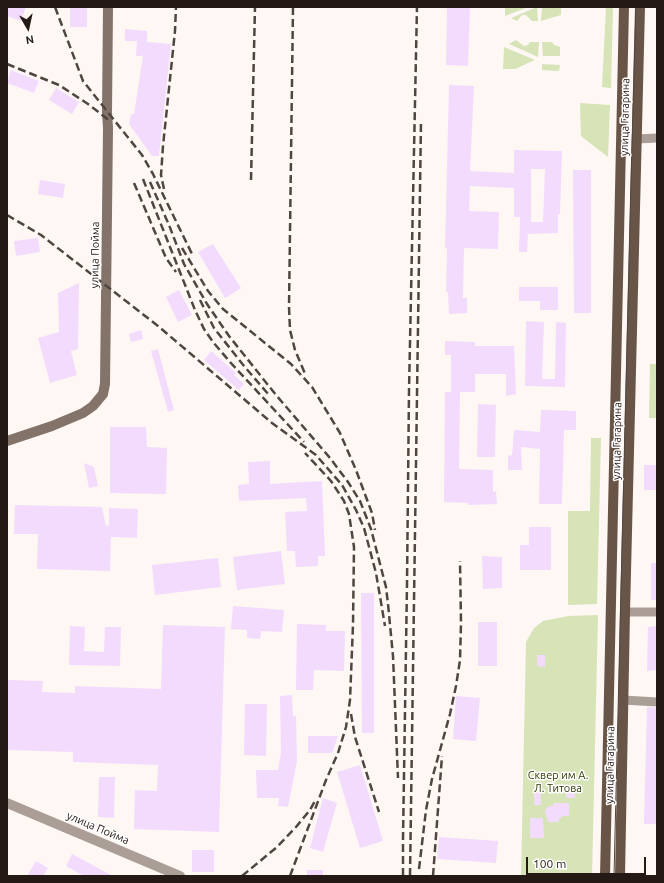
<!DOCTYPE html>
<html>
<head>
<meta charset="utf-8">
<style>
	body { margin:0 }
	#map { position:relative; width:664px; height:883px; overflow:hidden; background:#fef7f4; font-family:Ubuntu,sans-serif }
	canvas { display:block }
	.frame { position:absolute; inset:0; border:8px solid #241914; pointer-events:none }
	.north { position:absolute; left:8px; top:8px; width:40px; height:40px; -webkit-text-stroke:3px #fff; paint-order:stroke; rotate:171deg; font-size:11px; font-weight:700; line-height:16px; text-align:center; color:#241914 }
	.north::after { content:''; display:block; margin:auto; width:14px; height:18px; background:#241914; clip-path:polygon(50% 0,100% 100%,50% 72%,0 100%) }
	.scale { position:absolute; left:526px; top:857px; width:120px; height:18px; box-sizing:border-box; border:2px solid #241914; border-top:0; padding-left:5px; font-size:12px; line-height:14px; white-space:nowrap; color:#241914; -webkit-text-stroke:3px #fff; paint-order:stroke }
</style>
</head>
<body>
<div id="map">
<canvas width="664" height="883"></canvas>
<div class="frame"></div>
<div class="north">N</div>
<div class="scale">100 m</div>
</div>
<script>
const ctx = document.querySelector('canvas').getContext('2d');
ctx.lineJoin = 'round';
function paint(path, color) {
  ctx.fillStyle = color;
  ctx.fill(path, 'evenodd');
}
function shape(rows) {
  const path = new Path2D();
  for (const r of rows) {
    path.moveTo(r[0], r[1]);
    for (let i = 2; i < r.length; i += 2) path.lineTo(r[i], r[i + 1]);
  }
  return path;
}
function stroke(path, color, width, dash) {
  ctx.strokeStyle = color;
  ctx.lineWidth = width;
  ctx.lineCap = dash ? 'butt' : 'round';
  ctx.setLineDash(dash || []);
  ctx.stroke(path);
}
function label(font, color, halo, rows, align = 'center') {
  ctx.font = font + ' Ubuntu,sans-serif';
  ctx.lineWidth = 3;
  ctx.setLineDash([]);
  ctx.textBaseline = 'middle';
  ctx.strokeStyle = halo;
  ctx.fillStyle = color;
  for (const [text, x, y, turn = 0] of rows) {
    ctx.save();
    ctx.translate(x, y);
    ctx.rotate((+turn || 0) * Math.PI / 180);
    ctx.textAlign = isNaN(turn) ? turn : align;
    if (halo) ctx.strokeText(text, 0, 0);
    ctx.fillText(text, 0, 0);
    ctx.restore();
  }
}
paint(shape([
	[505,7,528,7,505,16],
	[537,7,538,21,532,21,526,15,522,15,517,21,511,18],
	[542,7,561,7,561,15,541,21],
	[606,7,613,7,611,88,602,87],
	[516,40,524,46,528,45,530,42,539,42,538,57,509,44],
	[542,42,552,42,554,45,560,47,560,56,543,56],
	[504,47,535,60,515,69,503,69],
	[542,64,560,65,559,71,542,70],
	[580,103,610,105,608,157,581,136],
	[650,364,657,364,657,418,649,418],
	[591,438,601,438,597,604,568,605,568,511,590,511],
	[598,615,592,876,521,876,526,642,534,628,543,621,568,616]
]), '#d6e4b7');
paint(shape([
	[7,7,26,7,21,21,7,16],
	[70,7,87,7,87,27,70,27],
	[447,7,470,7,468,66,446,65],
	[125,29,147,31,147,42,171,44,159,156,152,156,129,124,131,114,134,114,143,56,136,56,137,41,125,41],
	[11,70,39,81,34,93,7,83],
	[449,85,474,86,470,171,514,173,514,150,562,151,560,214,558,214,558,233,528,234,527,252,519,252,520,217,514,217,514,188,470,186,469,211,499,212,498,249,464,248,463,298,467,298,467,313,449,314,448,292,446,292,447,248,445,248],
	[531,169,545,169,543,222,531,222],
	[56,88,79,102,72,114,49,100],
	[573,170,591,170,591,313,574,313],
	[40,180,65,184,63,198,38,194],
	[38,238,40,252,16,256,14,241],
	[213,244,241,288,225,298,198,252],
	[79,283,78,349,71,351,77,375,50,383,38,338,59,332,58,293],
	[519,287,558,287,558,310,540,310,540,301,519,301],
	[179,290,192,315,178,322,166,297],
	[526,321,544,322,542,379,555,379,556,322,566,323,565,387,525,386],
	[141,330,143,339,131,342,129,334],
	[445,341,475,342,475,346,514,346,516,394,506,396,506,374,475,374,475,392,460,392,459,469,493,470,493,492,496,491,497,504,468,505,468,503,444,502,445,392,451,392,451,355,445,355],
	[158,349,174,410,168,412,151,351],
	[211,351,236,373,234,375,244,384,239,390,204,360],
	[478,404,496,405,495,457,477,457],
	[541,410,576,411,576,430,564,430,562,504,539,504,540,449,521,447,522,470,508,470,508,456,512,455,514,430,540,432],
	[110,427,146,427,147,447,167,448,166,494,110,493],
	[270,461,270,484,322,481,325,556,318,556,318,566,296,567,295,551,287,551,285,512,307,511,306,498,239,501,238,485,249,484,248,462],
	[84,463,94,467,98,486,89,488],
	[644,465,657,465,657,490,644,490],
	[15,505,102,507,106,526,109,525,109,508,138,509,137,538,111,537,110,571,37,569,38,534,14,534],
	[529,527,551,527,551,570,520,570,520,545,529,545],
	[281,551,285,584,237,590,233,557],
	[482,556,502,557,502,588,483,589],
	[218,558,221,587,155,595,152,565],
	[651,563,657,563,657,600,651,600],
	[361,593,374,593,374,733,362,733],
	[233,606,284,610,282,632,261,631,260,639,247,638,247,630,231,629],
	[478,622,497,622,497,666,478,666],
	[297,624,326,625,326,631,345,631,344,671,314,670,313,690,296,690],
	[163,625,225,627,219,832,134,829,135,790,157,791,158,765,73,762,73,752,7,750,7,680,43,681,42,692,75,693,75,686,161,689],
	[70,626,85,627,84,651,104,652,105,627,121,627,120,666,69,665],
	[657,626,657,670,647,671,648,627],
	[537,655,545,655,545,667,537,666],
	[292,695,293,716,296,716,297,761,288,807,278,806,279,798,257,798,256,770,278,770,281,752,280,696],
	[456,696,480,698,476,741,453,739],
	[245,704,267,704,266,756,244,755],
	[647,707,657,708,657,824,644,824],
	[308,736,338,736,332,753,308,753],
	[360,765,383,841,360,848,337,772],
	[99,777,115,777,114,818,98,817],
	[534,785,540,785,541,805,534,805],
	[566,790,575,790,575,798,566,798],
	[323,798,337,803,323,852,310,848],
	[553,803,569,803,569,816,563,816,559,819,559,822,548,822,545,812,546,808,549,806,553,806],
	[530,818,543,818,544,838,530,838],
	[439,837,498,841,496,863,437,859],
	[192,850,214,850,214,872,192,872],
	[72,854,113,876,84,876,66,866],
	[36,861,48,868,43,876,27,876],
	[307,870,323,870,323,876,307,876]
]), '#f2dbfd');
stroke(shape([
	[637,139,657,138],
	[625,612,657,612],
	[623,700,657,702]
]), '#aa9e97', 9);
stroke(shape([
	[7,803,180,876]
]), '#aa9e97', 10);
stroke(shape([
	[7,441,52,426,83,413,93,406,103,394,105,384,108,128,107,112,108,7]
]), '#847368', 10);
stroke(shape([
	[605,876,624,7],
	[620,876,625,612,640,7]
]), '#695548', 10);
stroke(shape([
	[614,876,631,179,636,7]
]), '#504641', 1);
stroke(shape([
	[55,7,83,81,142,155,153,174,192,254],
	[293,7,289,307,290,330,295,350,306,376],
	[7,64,59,85,88,104,110,121],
	[143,179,195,310,204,329,213,342,230,362,304,442],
	[251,180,255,7],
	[150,182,169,225,184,264,207,304,229,336,276,395,330,458,348,482,360,501,371,529,386,587,388,604,393,656,398,778],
	[134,183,166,258,176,272],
	[164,189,161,175,163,146,175,31,176,7],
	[7,215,41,235,158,326,272,423,316,455,342,485,356,510,364,528,376,573,385,626],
	[182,248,208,291,223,309,291,364,312,387,340,433,356,470,372,513,375,530],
	[200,300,214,328,244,366,269,395],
	[351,714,355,737,379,812],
	[419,869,426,810,432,779,450,714,456,686,460,660,461,623,460,561],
	[242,876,277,847,296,827,310,810,315,801],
	[290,876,326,780,338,753,346,727,350,700,353,625,354,547,349,514,344,501,331,481,305,453],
	[403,876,403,839,407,584,409,391,417,7],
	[410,876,421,121],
	[433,876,442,756]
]), '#504641', 2.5, [8, 4]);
label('11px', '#241914', '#fff', [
	["улица Гагарина",625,117,-89],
	["улица Пойма",95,255,-89],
	["улица Гагарина",617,441,-89],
	["улица Гагарина",610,765,-89],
	["улица Пойма",98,828,23]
]);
label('11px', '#2f3b04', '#fff', [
	["Сквер им А.",558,775],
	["Л. Титова",558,788]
]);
</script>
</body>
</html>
